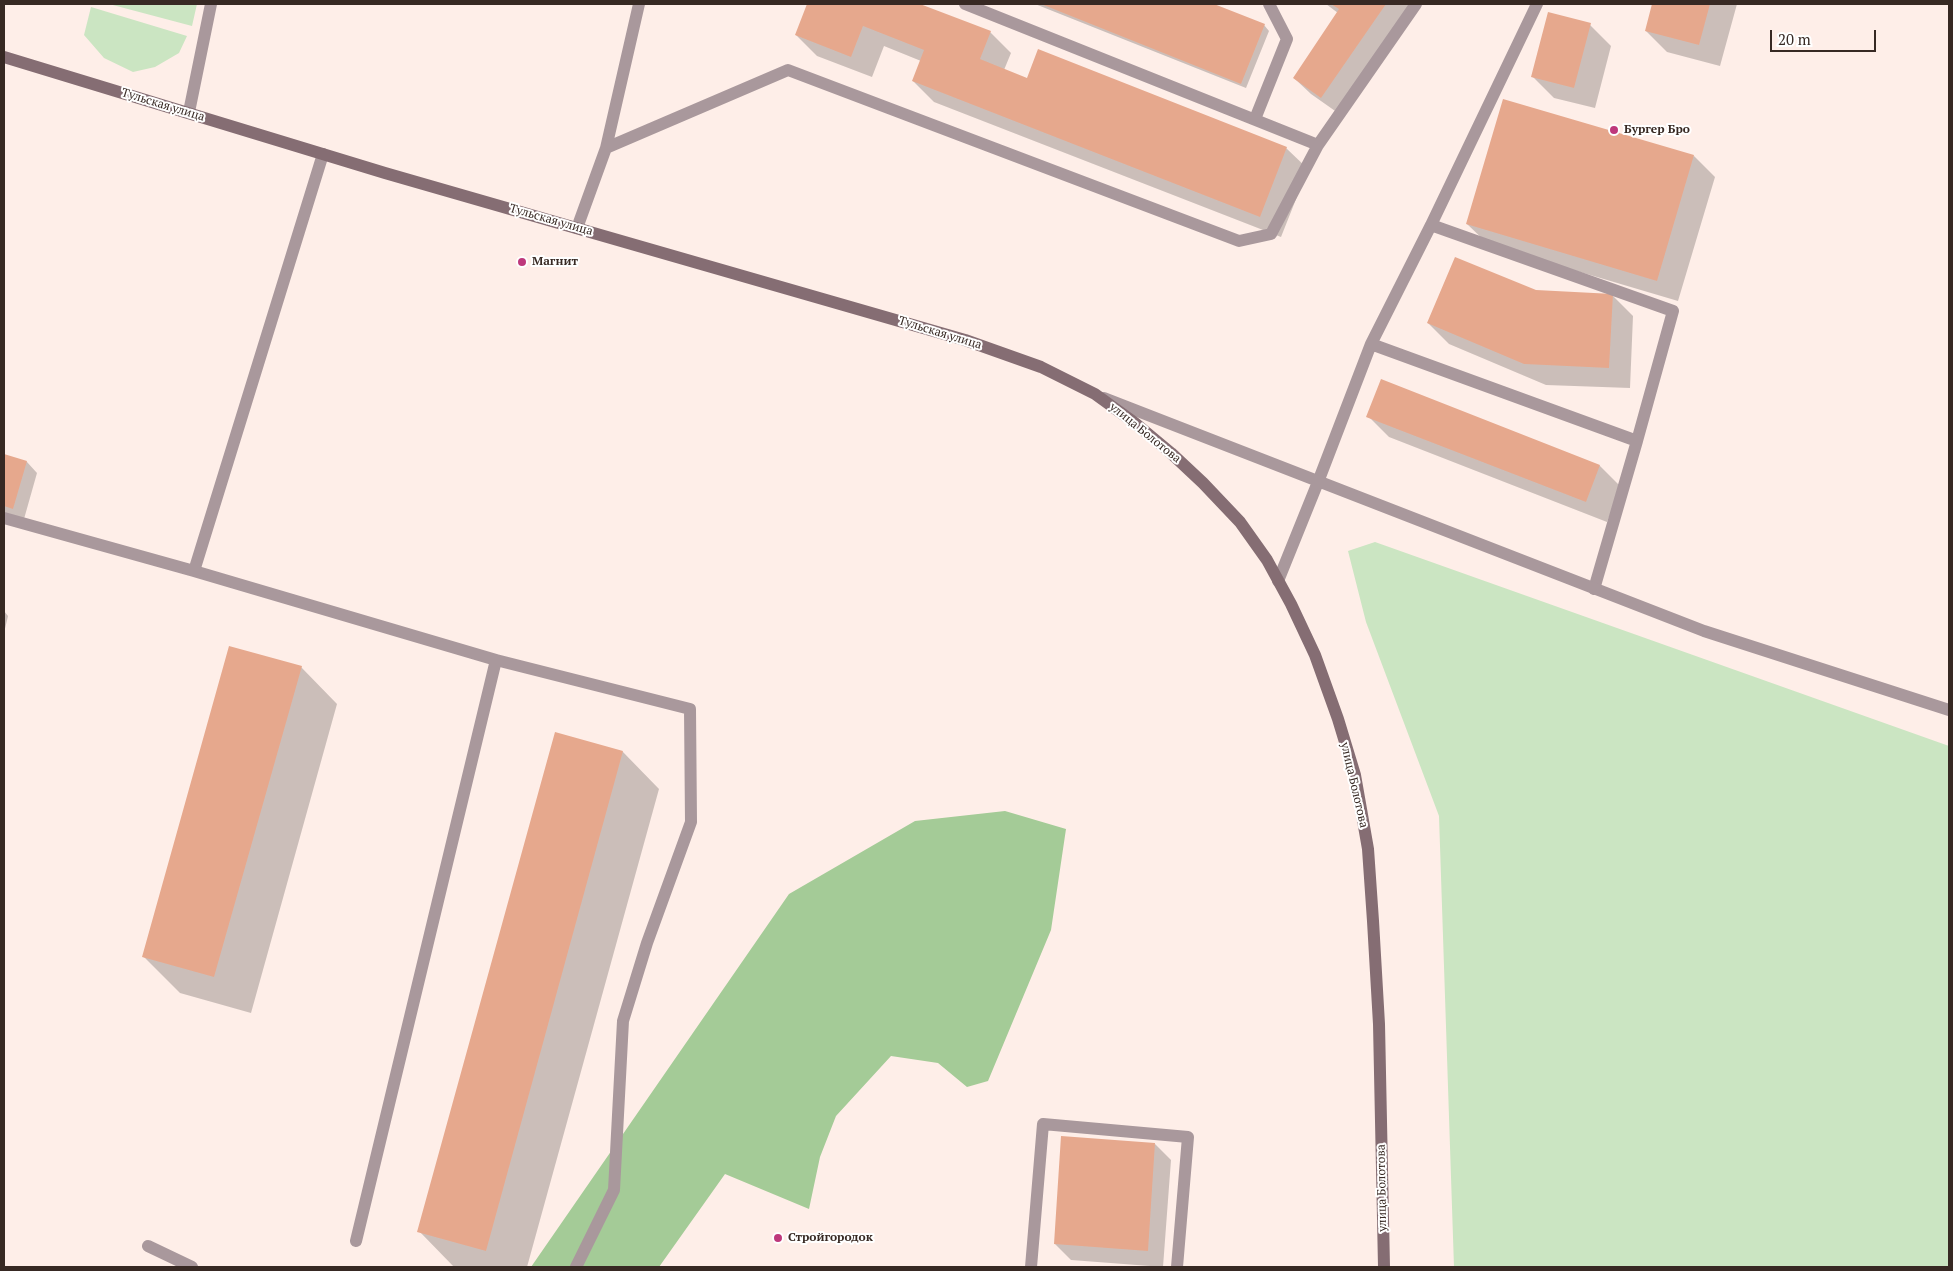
<!DOCTYPE html>
<html>
<head>
<meta charset="utf-8">
<style>
	body { margin:0 }
	#map { position:relative; width:1953px; height:1271px; overflow:hidden; background:#feeee8; font-family:"PT Serif",serif }
	canvas { display:block }
	.frame { position:absolute; inset:0; border:5px solid #372923; pointer-events:none }
	.scale { position:absolute; left:1770px; top:30px; width:106px; height:22px; box-sizing:border-box; border:2px solid #372923; border-top:0; padding-left:6px; font-size:15px; line-height:18px; white-space:nowrap; color:#372923; -webkit-text-stroke:4px #fff; paint-order:stroke }
</style>
</head>
<body>
<div id="map">
<canvas width="1953" height="1271"></canvas>
<div class="frame"></div>
<div class="scale">20 m</div>
</div>
<script>
const ctx = document.querySelector('canvas').getContext('2d');
ctx.lineJoin = 'round';
function paint(path, color) {
  ctx.fillStyle = color;
  ctx.fill(path, 'evenodd');
}
function shape(rows) {
  const path = new Path2D();
  for (const r of rows) {
    path.moveTo(r[0], r[1]);
    for (let i = 2; i < r.length; i += 2) path.lineTo(r[i], r[i + 1]);
  }
  return path;
}
function stroke(path, color, width, dash) {
  ctx.strokeStyle = color;
  ctx.lineWidth = width;
  ctx.lineCap = dash ? 'butt' : 'round';
  ctx.setLineDash(dash || []);
  ctx.stroke(path);
}
function label(font, color, halo, rows, align = 'center') {
  ctx.font = font + ' "PT Serif",serif';
  ctx.lineWidth = 4;
  ctx.setLineDash([]);
  ctx.textBaseline = 'middle';
  ctx.strokeStyle = halo;
  ctx.fillStyle = color;
  for (const [text, x, y, turn = 0] of rows) {
    ctx.save();
    ctx.translate(x, y);
    ctx.rotate((+turn || 0) * Math.PI / 180);
    ctx.textAlign = isNaN(turn) ? turn : align;
    if (halo) ctx.strokeText(text, 0, 0);
    ctx.fillText(text, 0, 0);
    ctx.restore();
  }
}
paint(shape([
	[109,4,197,4,192,26],
	[91,7,187,36,179,53,155,67,133,72,104,58,84,35],
	[1375,542,1949,746,1949,1267,1454,1267,1439,816,1366,622,1348,551]
]), '#cbe5c2');
paint(shape([
	[1005,811,1066,829,1051,930,988,1081,967,1087,938,1063,891,1056,836,1116,820,1157,809,1209,725,1174,659,1267,531,1267,789,894,915,821]
]), '#a4cb97');
paint(shape([
	[808,4,917,4,990,32,1011,53,1004,70,1027,80,1286,148,1308,169,1281,237,934,102,913,81,921,61,884,46,872,77,817,56,796,35],
	[1035,4,1210,4,1264,25,1269,31,1246,88],
	[1326,4,1413,4,1338,113,1311,94,1294,78,1338,13],
	[1654,4,1737,4,1720,66,1667,52,1646,31],
	[1590,25,1611,46,1595,108,1554,98,1533,77],
	[1694,156,1715,177,1678,301,1489,245,1467,224],
	[1535,292,1612,295,1633,316,1630,388,1546,385,1449,344,1428,323],
	[1381,381,1600,466,1621,487,1607,522,1389,437,1368,416],
	[4,456,27,462,37,473,24,519,4,513],
	[4,611,8,616,4,633],
	[301,667,337,704,251,1013,180,993,143,956],
	[556,734,623,752,659,789,527,1267,454,1267,419,1231],
	[1155,1144,1171,1160,1163,1267,1071,1260,1055,1244]
]), '#0003');
paint(shape([
	[807,4,920,4,991,31,980,59,1027,78,1038,49,1287,147,1260,217,912,81,924,50,863,26,851,57,795,35],
	[1041,4,1214,4,1265,24,1241,84],
	[1331,4,1386,4,1321,98,1293,78,1339,9],
	[1652,4,1710,4,1699,45,1645,31],
	[1548,12,1591,23,1574,88,1531,77],
	[1503,99,1694,155,1657,281,1466,224],
	[1455,257,1536,290,1613,294,1609,368,1524,364,1427,323],
	[1381,379,1600,465,1586,502,1366,417],
	[4,454,27,461,13,509,4,506],
	[229,646,302,666,214,977,142,957],
	[555,732,623,751,486,1251,417,1232],
	[1061,1136,1155,1143,1148,1251,1054,1244]
]), '#e6a88d');
stroke(shape([
	[965,4,1318,145,1416,4],
	[189,112,211,4],
	[1255,119,1287,39,1269,4],
	[606,148,788,70,1239,241,1271,234,1318,145],
	[323,154,194,571,496,660,356,1241],
	[1431,225,1537,4],
	[577,228,606,148,639,4],
	[1371,344,1431,225,1673,311,1637,441],
	[1318,482,1371,344,1637,441,1594,589],
	[4,518,194,571],
	[496,660,690,709,691,822,647,943,623,1021,614,1190,576,1267],
	[148,1246,192,1267],
	[1031,1267,1043,1124,1188,1137,1177,1267]
]), '#a9989c', 12);
stroke(shape([
	[1104,398,1704,631,1949,710],
	[1278,581,1318,482]
]), '#a9989c', 12);
stroke(shape([
	[4,57,385,173,965,340,1041,367,1095,394,1135,423,1171,453,1203,483,1240,522,1267,560,1291,604,1315,655,1338,719,1355,775,1368,849,1373,921,1379,1024,1384,1267]
]), '#856d73', 12);
for (const [x, y, r, color] of [
	[1614,130,5,"#be387b"],
	[522,262,5,"#be387b"],
	[778,1238,5,"#be387b"]
]) {
  const dot = new Path2D();
  dot.arc(x, y, r, 0, 2 * Math.PI);
  ctx.fillStyle = color;
  ctx.fill(dot);
  stroke(dot, '#fff', 2);
}
label('12px', '#372923', '#fff', [
	["Тульская улица",163,105,17],
	["Тульская улица",551,220,16],
	["Тульская улица",940,333,17],
	["улица Болотова",1145,433,39],
	["улица Болотова",1354,785,77],
	["улица Болотова",1382,1188,-91]
]);
label('bold 12px', '#372923', '#fff', [
	["Бургер Бро",1624,130],
	["Магнит",532,262],
	["Стройгородок",788,1238]
], 'left');
</script>
</body>
</html>
